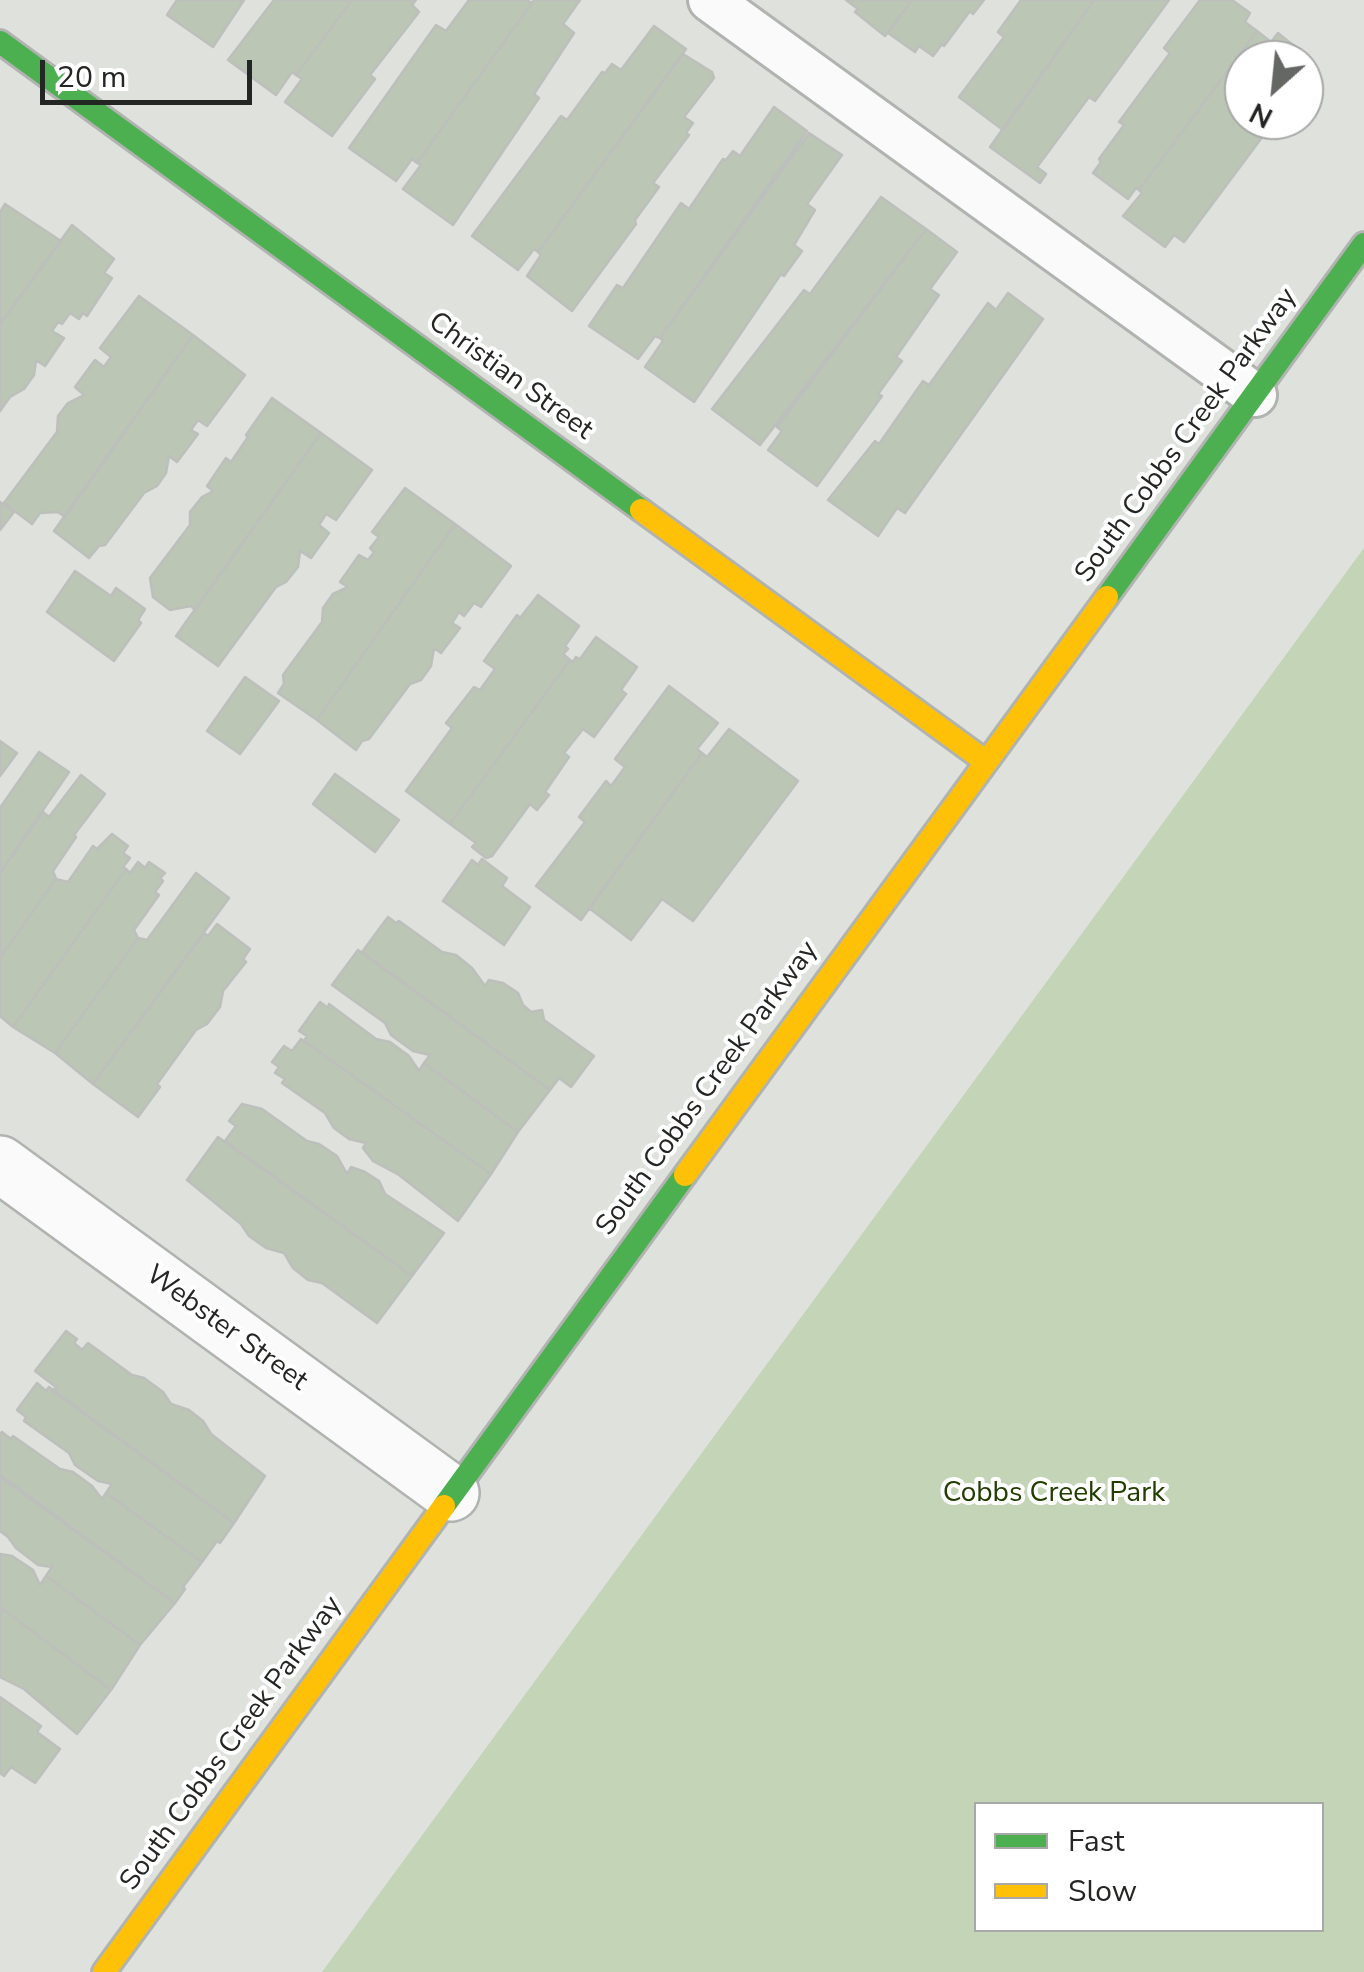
<!DOCTYPE html>
<html>
<head>
<meta charset="utf-8">
<style>
	body { margin:0 }
	#map { position:relative; width:1364px; height:1972px; overflow:hidden; background:#dee1dc; font-family:"Nunito Sans",sans-serif }
	canvas { display:block }
	.legend { position:absolute; left:974px; top:1802px; width:350px; height:130px; box-sizing:border-box; background:#fff; border:2px solid #a7a8a7; margin:0; padding:12px 18px; list-style:none; font-size:30px; color:#242623 }
	.legend li { display:flex; align-items:center; gap:20px; height:50px }
	.legend b { width:50px; border:2px solid #a7a8a7 }
	.north { position:absolute; left:1224px; top:40px; width:100px; height:100px; box-sizing:border-box; background:#fff; border:2px solid #a7a8a7; border-radius:50%; rotate:207deg; font-size:28px; font-weight:700; line-height:40px; text-align:center; color:#242623 }
	.north::after { content:''; display:block; margin:auto; width:35px; height:45px; background:#656764; clip-path:polygon(50% 0,100% 100%,50% 72%,0 100%) }
	.scale { position:absolute; left:40px; top:60px; width:212px; height:45px; box-sizing:border-box; border:5px solid #242623; border-top:0; padding-left:12px; font-size:30px; line-height:35px; white-space:nowrap; color:#242623; -webkit-text-stroke:8px #fff; paint-order:stroke }
</style>
</head>
<body>
<div id="map">
<canvas width="1364" height="1972"></canvas>
<ul class="legend">
<li><b style="height:12px;background:#4caf50"></b>Fast</li>
<li><b style="height:12px;background:#ffc107"></b>Slow</li>
</ul>
<div class="north">N</div>
<div class="scale">20 m</div>
</div>
<script>
const ctx = document.querySelector('canvas').getContext('2d');
ctx.lineJoin = 'round';
function paint(path, color) {
  ctx.fillStyle = color;
  ctx.fill(path, 'evenodd');
}
function shape(rows) {
  const path = new Path2D();
  for (const r of rows) {
    path.moveTo(r[0], r[1]);
    for (let i = 2; i < r.length; i += 2) path.lineTo(r[i], r[i + 1]);
  }
  return path;
}
function stroke(path, color, width, dash) {
  ctx.strokeStyle = color;
  ctx.lineWidth = width;
  ctx.lineCap = dash ? 'butt' : 'round';
  ctx.setLineDash(dash || []);
  ctx.stroke(path);
}
function label(font, color, halo, rows, align = 'center') {
  ctx.font = font + ' "Nunito Sans",sans-serif';
  ctx.lineWidth = 8;
  ctx.setLineDash([]);
  ctx.textBaseline = 'middle';
  ctx.strokeStyle = halo;
  ctx.fillStyle = color;
  for (const [text, x, y, turn = 0] of rows) {
    ctx.save();
    ctx.translate(x, y);
    ctx.rotate((+turn || 0) * Math.PI / 180);
    ctx.textAlign = isNaN(turn) ? turn : align;
    if (halo) ctx.strokeText(text, 0, 0);
    ctx.fillText(text, 0, 0);
    ctx.restore();
  }
}
paint(shape([
	[1364,548,1364,1972,322,1972],
	[1322,1804,1322,1930,976,1930,976,1804]
]), '#c3d4b7');
const building = shape([
	[177,0,244,0,213,47,167,15,177,0],
	[274,0,352,0,296,75,292,72,276,95,228,60,274,0],
	[352,0,416,0,412,5,419,12,370,75,375,79,332,136,285,102,302,79,296,75,352,0],
	[469,0,527,0,532,3,417,163,412,159,396,181,349,148,436,25,446,31,469,0],
	[534,0,580,0,563,24,574,33,534,94,539,98,453,225,403,189,421,165,417,163,534,0],
	[846,0,912,0,885,36,855,12,858,9,846,0],
	[912,0,984,0,973,14,970,11,944,46,942,44,933,56,919,46,915,52,888,33,912,0],
	[1021,0,1094,0,1003,130,959,97,1004,37,998,32,1021,0],
	[1094,0,1169,0,1095,101,1089,97,1037,167,1046,174,1040,183,990,147,1094,0],
	[1200,0,1232,0,1250,13,1245,22,1257,31,1139,190,1136,188,1128,199,1093,173,1101,162,1099,159,1124,125,1119,122,1170,53,1164,48,1200,0],
	[654,26,686,49,538,252,534,249,518,270,472,236,561,116,567,120,602,72,605,73,612,64,621,70,654,26],
	[1257,31,1271,42,1278,33,1313,61,1304,73,1304,60,1244,60,1244,120,1275,120,1184,242,1174,235,1165,247,1123,216,1142,193,1139,190,1257,31],
	[683,54,712,72,714,78,684,117,693,123,686,133,689,135,653,183,659,187,635,220,636,224,572,311,527,276,541,255,538,252,683,54],
	[774,107,807,131,660,338,655,336,638,359,589,326,617,285,623,288,681,203,689,209,723,159,726,160,733,151,740,156,774,107],
	[809,133,842,155,807,204,815,210,794,245,802,251,784,276,781,274,694,402,645,367,663,341,660,338,809,133],
	[881,197,926,229,760,445,712,409,804,290,810,294,881,197],
	[5,204,61,241,0,324,0,212,5,204],
	[72,225,114,259,104,273,112,278,87,316,83,313,79,319,70,313,62,324,58,322,52,331,64,338,45,366,36,360,34,375,24,389,10,397,0,411,0,324,72,225],
	[926,229,957,252,930,289,939,295,896,357,902,361,878,394,882,396,817,486,768,450,782,431,777,427,926,229],
	[1008,293,1043,319,905,513,897,508,878,536,828,500,875,441,879,444,923,381,929,385,988,303,996,310,1008,293],
	[139,296,193,335,65,517,58,512,40,513,32,524,4,503,57,432,58,416,68,403,84,395,75,387,95,360,104,367,111,357,100,348,139,296],
	[193,335,245,375,207,426,198,420,191,430,198,434,177,462,169,456,166,473,157,486,144,493,105,545,99,546,89,558,54,531,193,335],
	[272,398,321,433,195,610,191,606,170,610,153,597,150,578,190,525,190,512,202,497,213,491,207,486,226,458,231,462,248,437,246,435,272,398],
	[321,433,372,470,336,520,326,514,319,525,329,533,311,558,300,551,298,567,286,582,276,587,218,666,176,636,321,433],
	[405,488,455,524,317,720,278,693,284,684,283,675,322,622,323,608,333,594,348,587,340,582,359,555,368,560,374,552,370,548,379,537,372,532,405,488],
	[0,502,14,512,0,530,0,502],
	[455,524,511,566,481,607,474,603,464,616,459,612,452,623,460,628,441,653,434,648,431,666,421,680,410,684,369,739,362,741,356,750,317,720,455,524],
	[75,571,111,596,116,588,145,609,138,620,141,623,114,661,47,612,75,571],
	[538,595,579,626,565,646,568,649,563,654,570,660,450,824,406,791,452,728,446,723,474,687,480,690,495,669,484,661,517,615,520,618,538,595],
	[596,637,637,667,621,690,626,694,594,737,583,729,564,753,569,757,545,792,549,795,537,810,530,804,492,856,486,858,472,847,476,843,450,824,570,660,573,662,576,657,580,659,596,637],
	[245,677,279,701,240,754,207,731,245,677],
	[669,686,718,723,697,749,702,753,581,920,536,886,585,822,579,817,606,781,611,786,625,767,615,759,669,686],
	[729,729,798,781,693,921,662,899,631,940,589,908,702,753,707,757,729,729],
	[0,741,17,753,0,776,0,741],
	[39,752,69,772,0,873,0,808,39,752],
	[335,774,399,820,375,852,313,804,335,774],
	[81,775,105,794,74,835,76,837,53,871,56,879,0,958,0,873,43,812,49,817,81,775],
	[112,834,128,846,123,853,130,858,123,867,126,869,13,1027,0,1016,0,958,56,879,68,882,93,846,97,849,112,834],
	[482,859,507,878,502,886,530,907,504,945,443,901,472,860,478,865,482,859],
	[138,862,145,868,149,862,165,873,160,878,163,881,155,892,159,895,134,930,138,938,55,1053,13,1027,126,869,130,873,138,862],
	[196,873,229,898,93,1084,55,1053,138,938,147,940,196,873],
	[388,917,396,923,399,921,442,952,456,955,472,968,485,986,489,980,503,983,518,993,523,1005,531,1012,542,1010,544,1020,594,1056,571,1087,559,1078,550,1090,362,952,388,917],
	[217,924,250,949,243,959,246,962,223,991,220,1007,207,1024,196,1030,157,1084,160,1087,138,1117,93,1084,204,933,208,936,217,924],
	[358,950,550,1090,518,1132,424,1063,430,1055,413,1051,391,1035,385,1023,332,985,358,950],
	[320,1002,328,1008,329,1004,376,1039,390,1042,409,1056,419,1071,424,1063,518,1132,491,1174,304,1041,307,1036,299,1031,320,1002],
	[301,1039,491,1174,458,1221,399,1175,373,1161,363,1148,366,1143,349,1139,334,1128,325,1113,282,1083,285,1079,275,1073,279,1067,272,1062,284,1046,292,1051,301,1039],
	[242,1104,262,1109,307,1141,319,1144,337,1156,347,1174,351,1167,365,1172,379,1181,385,1194,444,1233,412,1276,225,1141,236,1126,229,1121,242,1104],
	[218,1137,412,1276,377,1323,322,1283,308,1280,293,1268,284,1253,266,1248,249,1236,241,1224,187,1180,218,1137],
	[66,1331,77,1339,74,1343,82,1350,88,1343,132,1375,144,1378,163,1392,171,1404,189,1410,203,1421,211,1434,265,1476,234,1523,53,1391,56,1387,35,1371,66,1331],
	[37,1383,46,1391,49,1387,234,1523,220,1543,217,1541,202,1562,106,1493,112,1484,98,1481,75,1465,69,1453,24,1421,26,1417,17,1410,37,1383],
	[2,1432,11,1439,13,1436,60,1469,73,1472,92,1486,102,1499,106,1493,202,1562,183,1587,185,1589,175,1603,0,1475,0,1434,2,1432],
	[0,1477,175,1603,140,1645,46,1576,52,1567,38,1565,16,1548,8,1537,0,1531,0,1477],
	[0,1554,12,1556,33,1570,40,1585,46,1576,140,1645,111,1690,0,1607,0,1554],
	[0,1607,111,1690,77,1734,24,1689,0,1677,0,1607],
	[0,1697,41,1726,37,1732,60,1749,35,1783,11,1767,4,1776,0,1773,0,1697]
]);
paint(building, '#bcc6b4');
stroke(building, '#bdbfbc', 2.5);
const lane = shape([
	[710,0,1255,395]
]);
const street = shape([
	[0,1164,451,1493]
]);
const fast = shape([
	[0,42,641,510],
	[1107,597,1364,244],
	[444,1506,685,1175]
]);
const slow = shape([
	[641,510,985,761],
	[685,1175,1107,597],
	[104,1972,444,1506]
]);
stroke(lane, '#b1b3b0', 48);
stroke(street, '#b1b3b0', 60);
stroke(fast, '#b1b3b0', 28);
stroke(slow, '#b1b3b0', 28);
stroke(lane, '#fafafa', 42);
stroke(street, '#fafafa', 55);
stroke(fast, '#4caf50', 22);
stroke(slow, '#ffc107', 22);
label('28px', '#242623', '#fff', [
	["Christian Street",510,377,36],
	["South Cobbs Creek Parkway",1187,436,-54],
	["South Cobbs Creek Parkway",708,1089,-54],
	["Webster Street",226,1329,36],
	["South Cobbs Creek Parkway",232,1744,-54]
]);
label('28px', '#213d00', '#fff', [
	["Cobbs Creek Park",1054,1494]
]);
</script>
</body>
</html>
